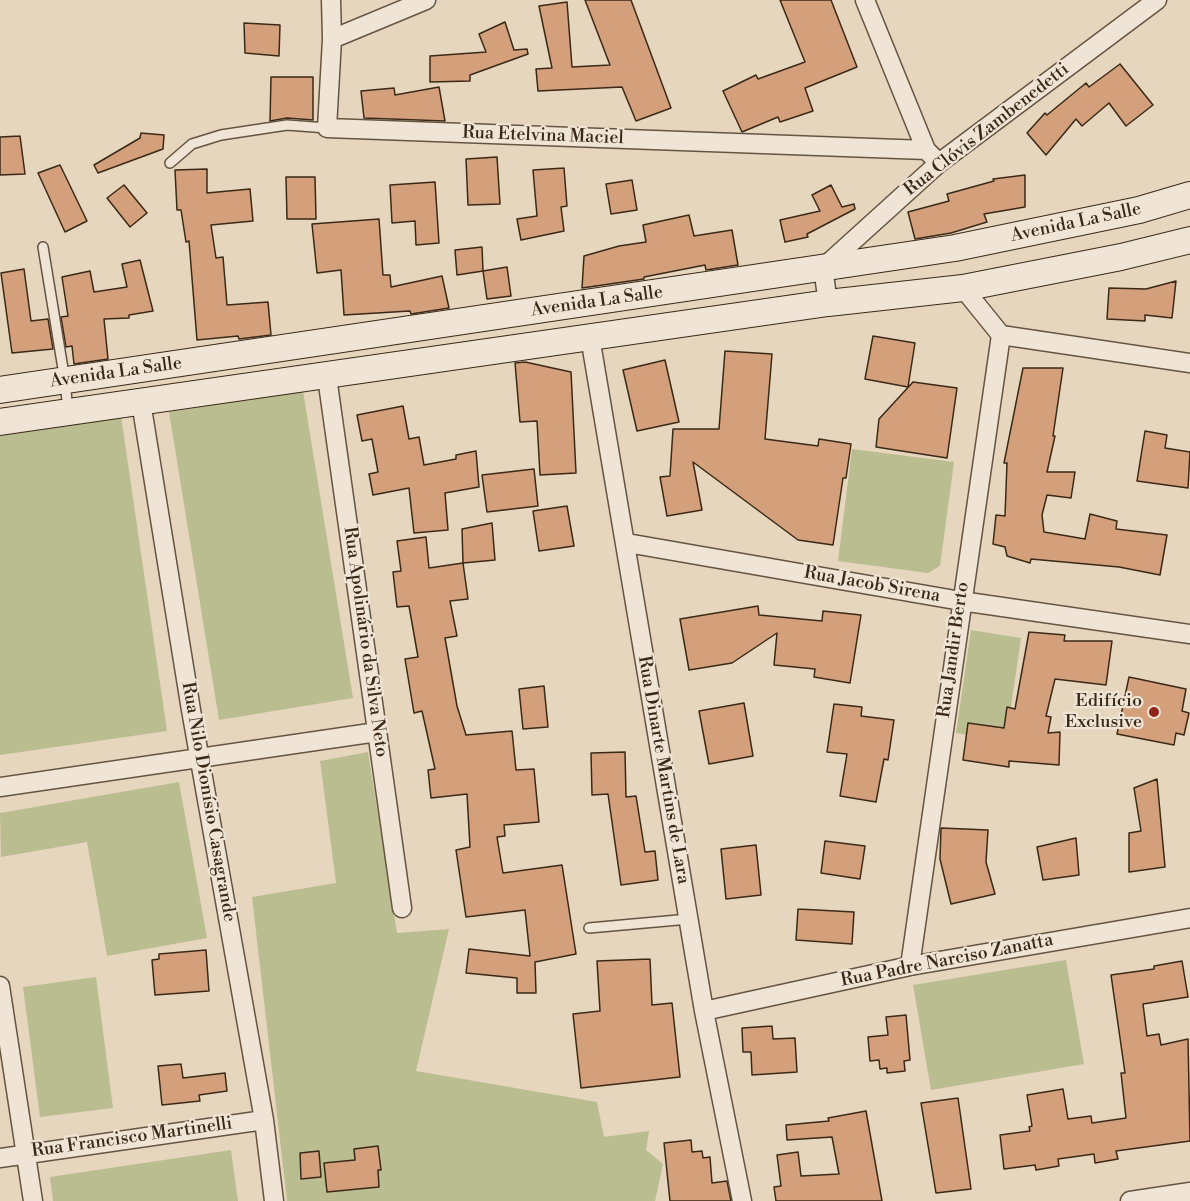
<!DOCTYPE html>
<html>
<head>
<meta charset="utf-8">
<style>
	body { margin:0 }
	canvas { display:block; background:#e7d6be }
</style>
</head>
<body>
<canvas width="1190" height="1201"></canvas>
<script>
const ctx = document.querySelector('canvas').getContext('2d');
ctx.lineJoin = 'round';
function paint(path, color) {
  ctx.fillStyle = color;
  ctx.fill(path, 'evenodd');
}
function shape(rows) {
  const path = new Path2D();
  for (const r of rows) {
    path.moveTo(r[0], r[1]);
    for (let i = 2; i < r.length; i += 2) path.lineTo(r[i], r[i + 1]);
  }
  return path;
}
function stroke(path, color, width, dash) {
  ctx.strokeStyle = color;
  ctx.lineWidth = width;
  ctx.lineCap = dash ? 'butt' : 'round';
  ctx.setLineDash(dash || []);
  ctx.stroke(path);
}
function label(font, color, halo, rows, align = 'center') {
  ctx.font = font + ' "Libre Bodoni",serif';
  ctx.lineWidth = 4.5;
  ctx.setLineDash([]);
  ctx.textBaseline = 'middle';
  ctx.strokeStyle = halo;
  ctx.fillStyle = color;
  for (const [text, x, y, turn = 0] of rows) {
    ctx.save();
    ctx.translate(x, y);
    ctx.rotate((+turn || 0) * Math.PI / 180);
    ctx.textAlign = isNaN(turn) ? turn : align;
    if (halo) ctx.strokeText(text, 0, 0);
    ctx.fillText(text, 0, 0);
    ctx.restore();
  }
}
paint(shape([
	[303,391,353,698,219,720,169,412],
	[121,416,167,731,0,755,0,434],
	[852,449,954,462,940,566,928,573,838,561],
	[971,630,1021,638,1006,741,956,733],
	[368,752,397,933,449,929,416,1071,597,1102,604,1137,649,1131,646,1150,663,1164,655,1201,287,1201,252,897,336,883,320,761],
	[179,782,207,938,107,956,87,842,1,857,0,813],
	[1066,960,1084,1064,931,1090,913,985],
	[96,977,113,1108,40,1117,23,987],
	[231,1150,238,1201,53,1201,50,1177]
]), '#b9bd8f');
const building = shape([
	[585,0,631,0,671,108,636,121,622,87,538,91,536,69,552,68,539,6,567,2,572,67,610,65,585,0],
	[780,0,831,0,857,67,805,88,813,111,780,122,778,117,742,132,723,91,756,75,758,79,805,62,780,0],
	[505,22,514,50,527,49,528,54,470,75,470,81,430,82,430,56,486,52,479,34,505,22],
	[244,23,280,25,279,56,245,53,244,23],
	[1120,64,1153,105,1126,126,1109,103,1082,126,1076,119,1046,155,1027,133,1045,113,1047,115,1086,83,1089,87,1120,64],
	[271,77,313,77,313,120,287,118,270,121,271,77],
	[439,87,445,121,364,118,361,91,394,88,395,95,439,87],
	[141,133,164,135,163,149,98,173,94,165,140,138,141,133],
	[20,136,25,174,0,175,0,137,20,136],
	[497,157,500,204,468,205,466,159,497,157],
	[60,165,87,221,65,232,38,173,60,165],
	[564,168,567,206,561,207,564,231,521,240,517,219,537,216,533,170,564,168],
	[207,169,207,193,250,189,253,221,211,225,216,258,223,257,227,305,268,302,271,335,239,339,238,336,197,340,189,241,186,242,181,210,177,210,175,170,207,169],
	[1025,175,1025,207,984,214,987,222,951,233,915,239,908,212,949,201,947,194,994,181,993,179,1025,175],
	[286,177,315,177,316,219,287,219,286,177],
	[632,180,637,210,611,214,606,184,632,180],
	[435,182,439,243,416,245,415,221,392,223,390,185,435,182],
	[124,185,147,213,130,227,107,198,124,185],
	[831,185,842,207,854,204,855,209,807,234,808,237,785,242,780,220,820,211,812,195,831,185],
	[689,215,694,236,732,230,738,265,706,270,705,265,644,277,644,279,582,288,584,256,619,246,646,242,643,225,689,215],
	[379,219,383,275,390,275,391,287,442,276,449,308,411,314,410,311,344,315,341,270,317,273,312,224,379,219],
	[482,247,483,271,457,275,455,250,482,247],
	[140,260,153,311,129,315,129,318,104,319,108,359,74,364,72,346,66,347,61,317,68,316,62,277,90,271,94,292,127,287,122,264,140,260],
	[507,267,511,296,487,299,483,271,507,267],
	[24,269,31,321,48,319,53,349,12,353,1,273,24,269],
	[1176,281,1172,318,1145,315,1145,321,1107,319,1109,288,1146,289,1176,281],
	[873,336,915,343,908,387,865,379,873,336],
	[725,351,772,354,765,439,818,446,819,439,851,444,846,478,843,478,833,545,798,540,693,462,702,510,667,516,660,477,670,476,673,429,719,429,725,351],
	[665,360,679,422,637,431,623,370,665,360],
	[525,362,571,372,576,473,540,475,537,421,520,422,515,363,525,362],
	[1023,368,1063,368,1053,436,1055,436,1047,472,1075,472,1071,498,1047,495,1042,515,1044,532,1085,539,1090,514,1117,521,1116,529,1167,535,1160,575,1119,567,1031,559,1030,563,1007,556,1005,547,993,544,996,515,1005,516,1007,463,1004,463,1023,368],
	[913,382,957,388,947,458,876,447,879,419,913,382],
	[403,406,409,439,419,437,424,465,456,459,456,455,476,451,479,487,445,493,448,530,414,533,409,488,373,495,369,474,378,472,372,439,362,441,357,415,403,406],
	[1145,431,1167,435,1165,448,1190,452,1188,488,1137,481,1145,431],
	[534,469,538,506,487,512,482,475,534,469],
	[567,506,574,546,539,551,533,511,567,506],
	[492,523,495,560,463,563,462,529,492,523],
	[426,537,429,568,463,563,468,599,450,601,457,636,445,638,457,706,466,735,512,731,516,770,534,769,539,822,504,825,505,836,497,837,503,873,562,865,576,954,535,962,536,993,517,993,517,978,466,973,469,949,530,956,525,910,466,917,456,850,470,847,467,794,431,798,428,770,435,769,422,711,414,713,405,659,418,657,409,606,397,607,393,572,401,571,397,541,426,537],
	[758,606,759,615,822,621,823,611,861,615,850,683,814,677,815,669,774,665,777,633,732,663,689,670,680,619,758,606],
	[1029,632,1065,635,1064,641,1112,641,1106,685,1055,679,1046,716,1051,717,1048,733,1060,732,1059,765,1009,761,1009,767,963,760,968,723,1004,728,1007,707,1015,709,1029,632],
	[1129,677,1186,689,1182,711,1189,713,1184,735,1176,733,1174,745,1117,734,1129,677],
	[544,686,548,727,523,729,519,689,544,686],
	[744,703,753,756,709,764,699,711,744,703],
	[834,704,862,707,861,716,894,720,888,760,884,759,876,802,840,796,847,754,827,752,834,704],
	[625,752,626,797,636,796,645,852,655,851,658,880,621,885,608,794,592,795,591,753,625,752],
	[1157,779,1165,867,1129,872,1129,833,1141,831,1134,788,1157,779],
	[941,828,988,830,986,862,995,894,951,904,940,859,941,828],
	[1076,838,1079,875,1043,880,1037,847,1076,838],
	[825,841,865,846,860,879,821,873,825,841],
	[756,845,761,895,726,899,721,849,756,845],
	[798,909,854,912,852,944,796,940,798,909],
	[206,950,209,991,155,995,152,960,159,959,159,954,206,950],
	[650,959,652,1005,672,1003,680,1077,581,1088,573,1014,600,1011,597,961,650,959],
	[1182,961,1188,997,1143,1004,1147,1036,1159,1034,1161,1045,1188,1039,1190,1141,1116,1151,1118,1159,1095,1163,1094,1154,1058,1159,1059,1166,1036,1170,1035,1165,1004,1169,1000,1135,1030,1131,1029,1127,1032,1126,1027,1095,1063,1089,1068,1119,1091,1116,1092,1123,1126,1118,1121,1073,1125,1073,1111,975,1154,969,1154,966,1182,961],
	[906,1015,910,1060,904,1061,905,1071,887,1073,887,1068,880,1069,879,1060,870,1061,868,1037,888,1035,886,1017,906,1015],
	[772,1026,773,1039,795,1038,797,1072,752,1075,751,1052,743,1052,742,1028,772,1026],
	[181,1064,183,1078,225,1073,227,1091,199,1095,200,1101,162,1105,158,1066,181,1064],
	[958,1098,971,1189,936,1193,921,1103,958,1098],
	[866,1111,882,1201,776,1201,774,1187,781,1186,777,1155,798,1152,801,1176,839,1174,832,1137,787,1140,786,1125,829,1121,828,1118,866,1111],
	[691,1140,692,1152,702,1151,703,1158,710,1157,712,1183,727,1181,731,1201,670,1201,664,1143,691,1140],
	[378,1146,381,1170,378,1170,379,1187,327,1192,324,1163,355,1160,354,1149,378,1146],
	[319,1151,321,1177,301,1179,300,1153,319,1151]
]);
paint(building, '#d4a07c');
stroke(building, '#3a2917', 1.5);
const lane = shape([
	[170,163,192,144,221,135,287,125,327,128],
	[43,247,65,381,68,411],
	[589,928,689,919]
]);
const street = shape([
	[331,0,332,39,327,128,926,150],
	[865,0,926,150,933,157],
	[332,39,426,0],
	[963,288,1001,335,1190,363],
	[828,303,823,268,939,163,1157,0],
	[590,337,704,1011,742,1201],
	[327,377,402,908],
	[141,402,191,710,264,1120,274,1201],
	[627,543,961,601,1190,634],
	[0,787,377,732],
	[910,966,1001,335],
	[0,986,33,1201],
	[704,1011,910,966,1190,918],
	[0,1158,264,1120],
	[1130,1201,1190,1192]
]);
const secondary = shape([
	[0,390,955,248,1139,210,1190,195],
	[0,422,828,303,963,288,1121,257,1190,240]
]);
stroke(lane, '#655441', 12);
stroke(street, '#655441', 21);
stroke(secondary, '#3a2917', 28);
stroke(lane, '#efe4d5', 9);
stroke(street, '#efe4d5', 18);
stroke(secondary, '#efe4d5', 26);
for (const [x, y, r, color] of [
	[1154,712,6,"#8f2418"]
]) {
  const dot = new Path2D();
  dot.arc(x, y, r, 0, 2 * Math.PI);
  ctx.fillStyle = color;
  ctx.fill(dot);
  stroke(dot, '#efe4d5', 2);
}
label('18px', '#3a2917', '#efe4d5', [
	["Rua Clóvis Zambenedetti",987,130,-38],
	["Rua Etelvina Maciel",543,136,2],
	["Avenida La Salle",1076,223,-12],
	["Avenida La Salle",597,302,-8],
	["Avenida La Salle",116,373,-8],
	["Rua Jacob Sirena",872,585,10],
	["Rua Apolinário da Silva Neto",365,642,82],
	["Rua Jandir Berto",954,650,-82],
	["Rua Dinarte Martins de Lara",663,770,80],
	["Rua Nilo Dionísio Casagrande",208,802,80],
	["Rua Padre Narciso Zanatta",947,961,-11],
	["Rua Francisco Martinelli",132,1138,-8]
]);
label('18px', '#3a2917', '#efe4d5', [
	["Edifício",1142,702],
	["Exclusive",1142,723]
], 'right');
</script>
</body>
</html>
